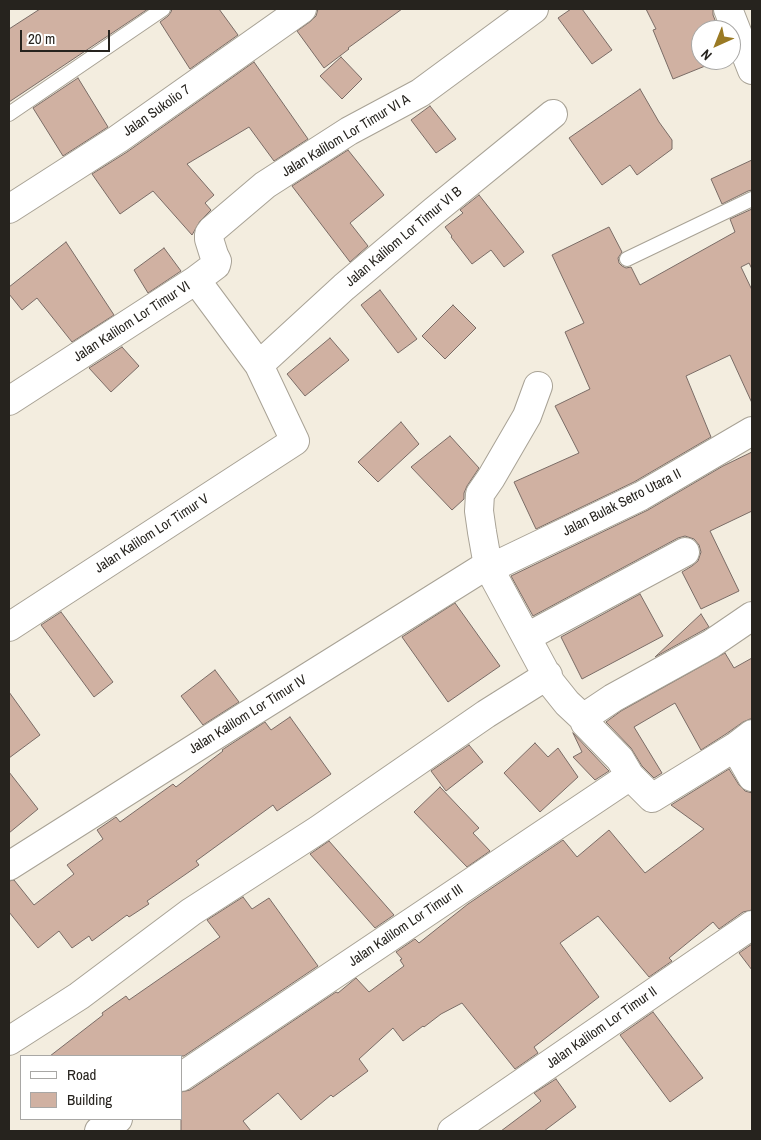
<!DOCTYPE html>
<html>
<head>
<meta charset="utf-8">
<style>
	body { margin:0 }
	#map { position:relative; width:761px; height:1140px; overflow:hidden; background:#f3eddf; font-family:"Archivo Narrow",sans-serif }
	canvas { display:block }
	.frame { position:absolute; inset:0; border:10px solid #26231e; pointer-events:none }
	.legend { position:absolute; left:20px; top:1055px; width:162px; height:65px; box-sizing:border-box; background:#fff; border:1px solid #a8a7a5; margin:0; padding:6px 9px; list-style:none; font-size:15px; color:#26231e }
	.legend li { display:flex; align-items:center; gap:10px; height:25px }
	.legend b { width:25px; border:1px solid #a8a7a5 }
	.north { position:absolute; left:691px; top:20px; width:50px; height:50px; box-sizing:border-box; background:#fff; border:1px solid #a8a7a5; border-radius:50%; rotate:224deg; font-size:14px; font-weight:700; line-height:20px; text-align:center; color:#26231e }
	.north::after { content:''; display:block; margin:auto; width:18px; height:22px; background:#9a7a24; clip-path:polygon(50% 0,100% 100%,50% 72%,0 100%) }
	.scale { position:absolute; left:20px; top:30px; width:90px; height:22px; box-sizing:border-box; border:2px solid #26231e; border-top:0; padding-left:6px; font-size:15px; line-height:18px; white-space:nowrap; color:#26231e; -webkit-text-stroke:4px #fff; paint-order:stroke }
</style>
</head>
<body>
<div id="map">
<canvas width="761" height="1140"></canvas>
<div class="frame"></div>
<ul class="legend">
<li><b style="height:6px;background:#fff"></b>Road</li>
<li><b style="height:14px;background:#d0b1a2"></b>Building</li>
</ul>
<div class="north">N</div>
<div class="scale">20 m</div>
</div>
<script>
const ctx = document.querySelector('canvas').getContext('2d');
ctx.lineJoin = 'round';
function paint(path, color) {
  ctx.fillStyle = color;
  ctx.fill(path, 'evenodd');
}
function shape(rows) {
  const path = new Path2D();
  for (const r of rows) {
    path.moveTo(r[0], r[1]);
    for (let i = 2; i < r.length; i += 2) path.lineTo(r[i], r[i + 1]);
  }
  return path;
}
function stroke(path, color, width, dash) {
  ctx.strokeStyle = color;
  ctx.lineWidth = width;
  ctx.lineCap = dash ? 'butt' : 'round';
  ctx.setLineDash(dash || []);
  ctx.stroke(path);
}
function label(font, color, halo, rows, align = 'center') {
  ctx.font = font + ' "Archivo Narrow",sans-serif';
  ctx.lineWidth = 4;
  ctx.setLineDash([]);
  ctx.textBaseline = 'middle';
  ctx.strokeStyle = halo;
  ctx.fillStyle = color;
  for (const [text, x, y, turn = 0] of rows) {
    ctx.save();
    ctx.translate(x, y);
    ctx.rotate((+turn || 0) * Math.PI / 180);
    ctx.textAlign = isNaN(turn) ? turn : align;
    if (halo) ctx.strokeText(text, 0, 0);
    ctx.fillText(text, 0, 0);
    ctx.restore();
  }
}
const building = shape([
	[40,9,148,9,9,102,9,29,40,9],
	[172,9,219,9,238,35,190,69,160,22,168,16,171,12,172,9],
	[318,9,402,9,348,48,349,49,324,68,297,31,311,21,316,16,318,9],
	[571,9,582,9,612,50,592,64,558,18,571,9],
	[646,9,713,9,713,15,719,30,701,30,701,60,720,60,673,79,653,30,656,29,646,9],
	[341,57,362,79,342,99,320,76,341,57],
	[254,62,308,139,274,161,249,127,187,164,214,195,205,203,211,210,200,221,192,235,153,191,120,214,92,174,127,152,254,62],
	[78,78,108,127,63,156,33,108,78,78],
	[640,89,659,122,672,140,672,149,637,175,630,165,602,185,569,138,640,89],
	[430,106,456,139,436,153,411,120,430,106],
	[348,150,384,195,350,223,368,246,350,262,292,186,348,150],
	[752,160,752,190,748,191,722,204,711,179,752,160],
	[479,195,524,252,504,267,491,250,472,264,451,237,452,236,445,227,463,213,460,210,479,195],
	[752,209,752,269,749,263,741,267,752,290,752,403,730,355,686,376,711,437,634,482,536,529,514,482,579,453,555,406,590,389,565,332,584,323,552,255,609,227,622,252,618,258,619,263,622,266,626,268,631,267,640,285,735,232,730,219,752,209],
	[66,242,114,315,72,342,37,298,22,310,9,294,9,287,66,242],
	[164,248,181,271,148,293,134,270,164,248],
	[380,290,417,339,398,353,361,305,380,290],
	[453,305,476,328,445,359,422,336,453,305],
	[330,338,349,360,305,396,287,374,330,338],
	[122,347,139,366,111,392,89,368,122,347],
	[401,422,419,444,378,482,358,462,401,422],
	[450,436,479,468,467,486,464,493,464,499,452,510,411,467,450,436],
	[752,452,752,511,710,531,739,591,701,609,682,572,692,566,698,561,701,552,699,545,694,539,685,536,678,538,533,616,511,576,648,510,723,466,752,452],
	[640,594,663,636,582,679,561,637,640,594],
	[455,603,500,666,448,702,402,637,455,603],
	[61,612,113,682,94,697,41,625,61,612],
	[701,614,709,627,655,657,701,614],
	[725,653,734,668,752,658,752,719,750,719,743,722,726,734,701,750,675,703,634,727,662,773,654,778,642,766,631,748,606,722,621,711,725,653],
	[215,670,239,702,203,725,181,696,215,670],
	[9,692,40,735,9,758,9,692],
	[290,717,331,774,277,811,273,805,196,861,199,865,147,901,149,904,129,917,127,915,92,941,89,936,72,948,59,931,38,948,9,912,9,881,14,880,34,905,74,874,67,865,103,839,97,830,116,817,120,822,173,784,176,787,223,751,222,750,265,722,271,730,290,717],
	[573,733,607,769,609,771,595,780,573,757,582,752,573,733],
	[535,743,548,757,558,748,578,777,540,812,504,773,535,743],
	[469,745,483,762,446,791,431,771,469,745],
	[729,769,739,785,745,791,752,793,752,910,743,912,719,929,713,922,669,958,672,961,649,977,598,916,560,943,599,997,534,1047,538,1053,515,1069,462,1003,441,1014,424,1027,423,1026,403,1041,393,1028,359,1059,368,1071,333,1097,331,1095,301,1120,278,1093,243,1121,251,1131,181,1131,181,1092,190,1090,336,992,338,993,356,978,369,992,404,966,400,960,402,959,396,952,415,939,419,943,468,904,563,840,577,857,609,830,645,873,704,829,671,805,729,769],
	[9,772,38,809,9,833,9,772],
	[440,787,479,828,473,833,490,851,467,867,414,812,440,787],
	[329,841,394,915,375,928,310,854,329,841],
	[243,897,252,909,269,898,318,966,184,1056,50,1056,103,1015,102,1013,126,996,129,1000,220,937,207,920,243,897],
	[752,944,752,970,739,953,752,944],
	[653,1012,703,1078,670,1102,620,1035,653,1012],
	[556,1079,576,1107,544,1131,501,1131,541,1101,534,1093,556,1079]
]);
paint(building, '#d0b1a2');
stroke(building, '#7a6c66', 1);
const service = shape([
	[9,114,163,9],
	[627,259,752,199]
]);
const minor = shape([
	[728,9,752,70],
	[9,209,118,139,302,9],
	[196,280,216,265,217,261,214,255,209,239,209,234,212,230,265,185,349,131,420,93,534,9],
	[259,365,344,287,434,211,553,114],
	[538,386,527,416,491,478,480,494,479,511,482,532,488,566,551,683,567,703,583,718,585,723,620,759,630,776,652,798,735,747,752,734],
	[9,401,196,280,259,365,295,441,9,627],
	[527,637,685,552],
	[583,718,613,698,711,644,752,616],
	[735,747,752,777],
	[9,866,241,719,484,567,501,563,641,496,752,431],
	[9,1041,79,996,191,912,318,830,486,714,548,675],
	[181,1077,630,776],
	[99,1131,118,1119],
	[452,1131,752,925]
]);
stroke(service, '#a8a295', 16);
stroke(minor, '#a8a295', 30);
stroke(service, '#fff', 14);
stroke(minor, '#fff', 28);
label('14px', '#26231e', '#fff', [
	["Jalan Sukolio 7",157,111,-35],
	["Jalan Kalilom Lor Timur VI A",346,136,-31],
	["Jalan Kalilom Lor Timur VI B",404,237,-40],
	["Jalan Kalilom Lor Timur VI",132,322,-33],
	["Jalan Bulak Setro Utara II",622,503,-27],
	["Jalan Kalilom Lor Timur V",152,534,-33],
	["Jalan Kalilom Lor Timur IV",248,715,-32],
	["Jalan Kalilom Lor Timur III",406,926,-34],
	["Jalan Kalilom Lor Timur II",602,1028,-35]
]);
</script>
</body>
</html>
